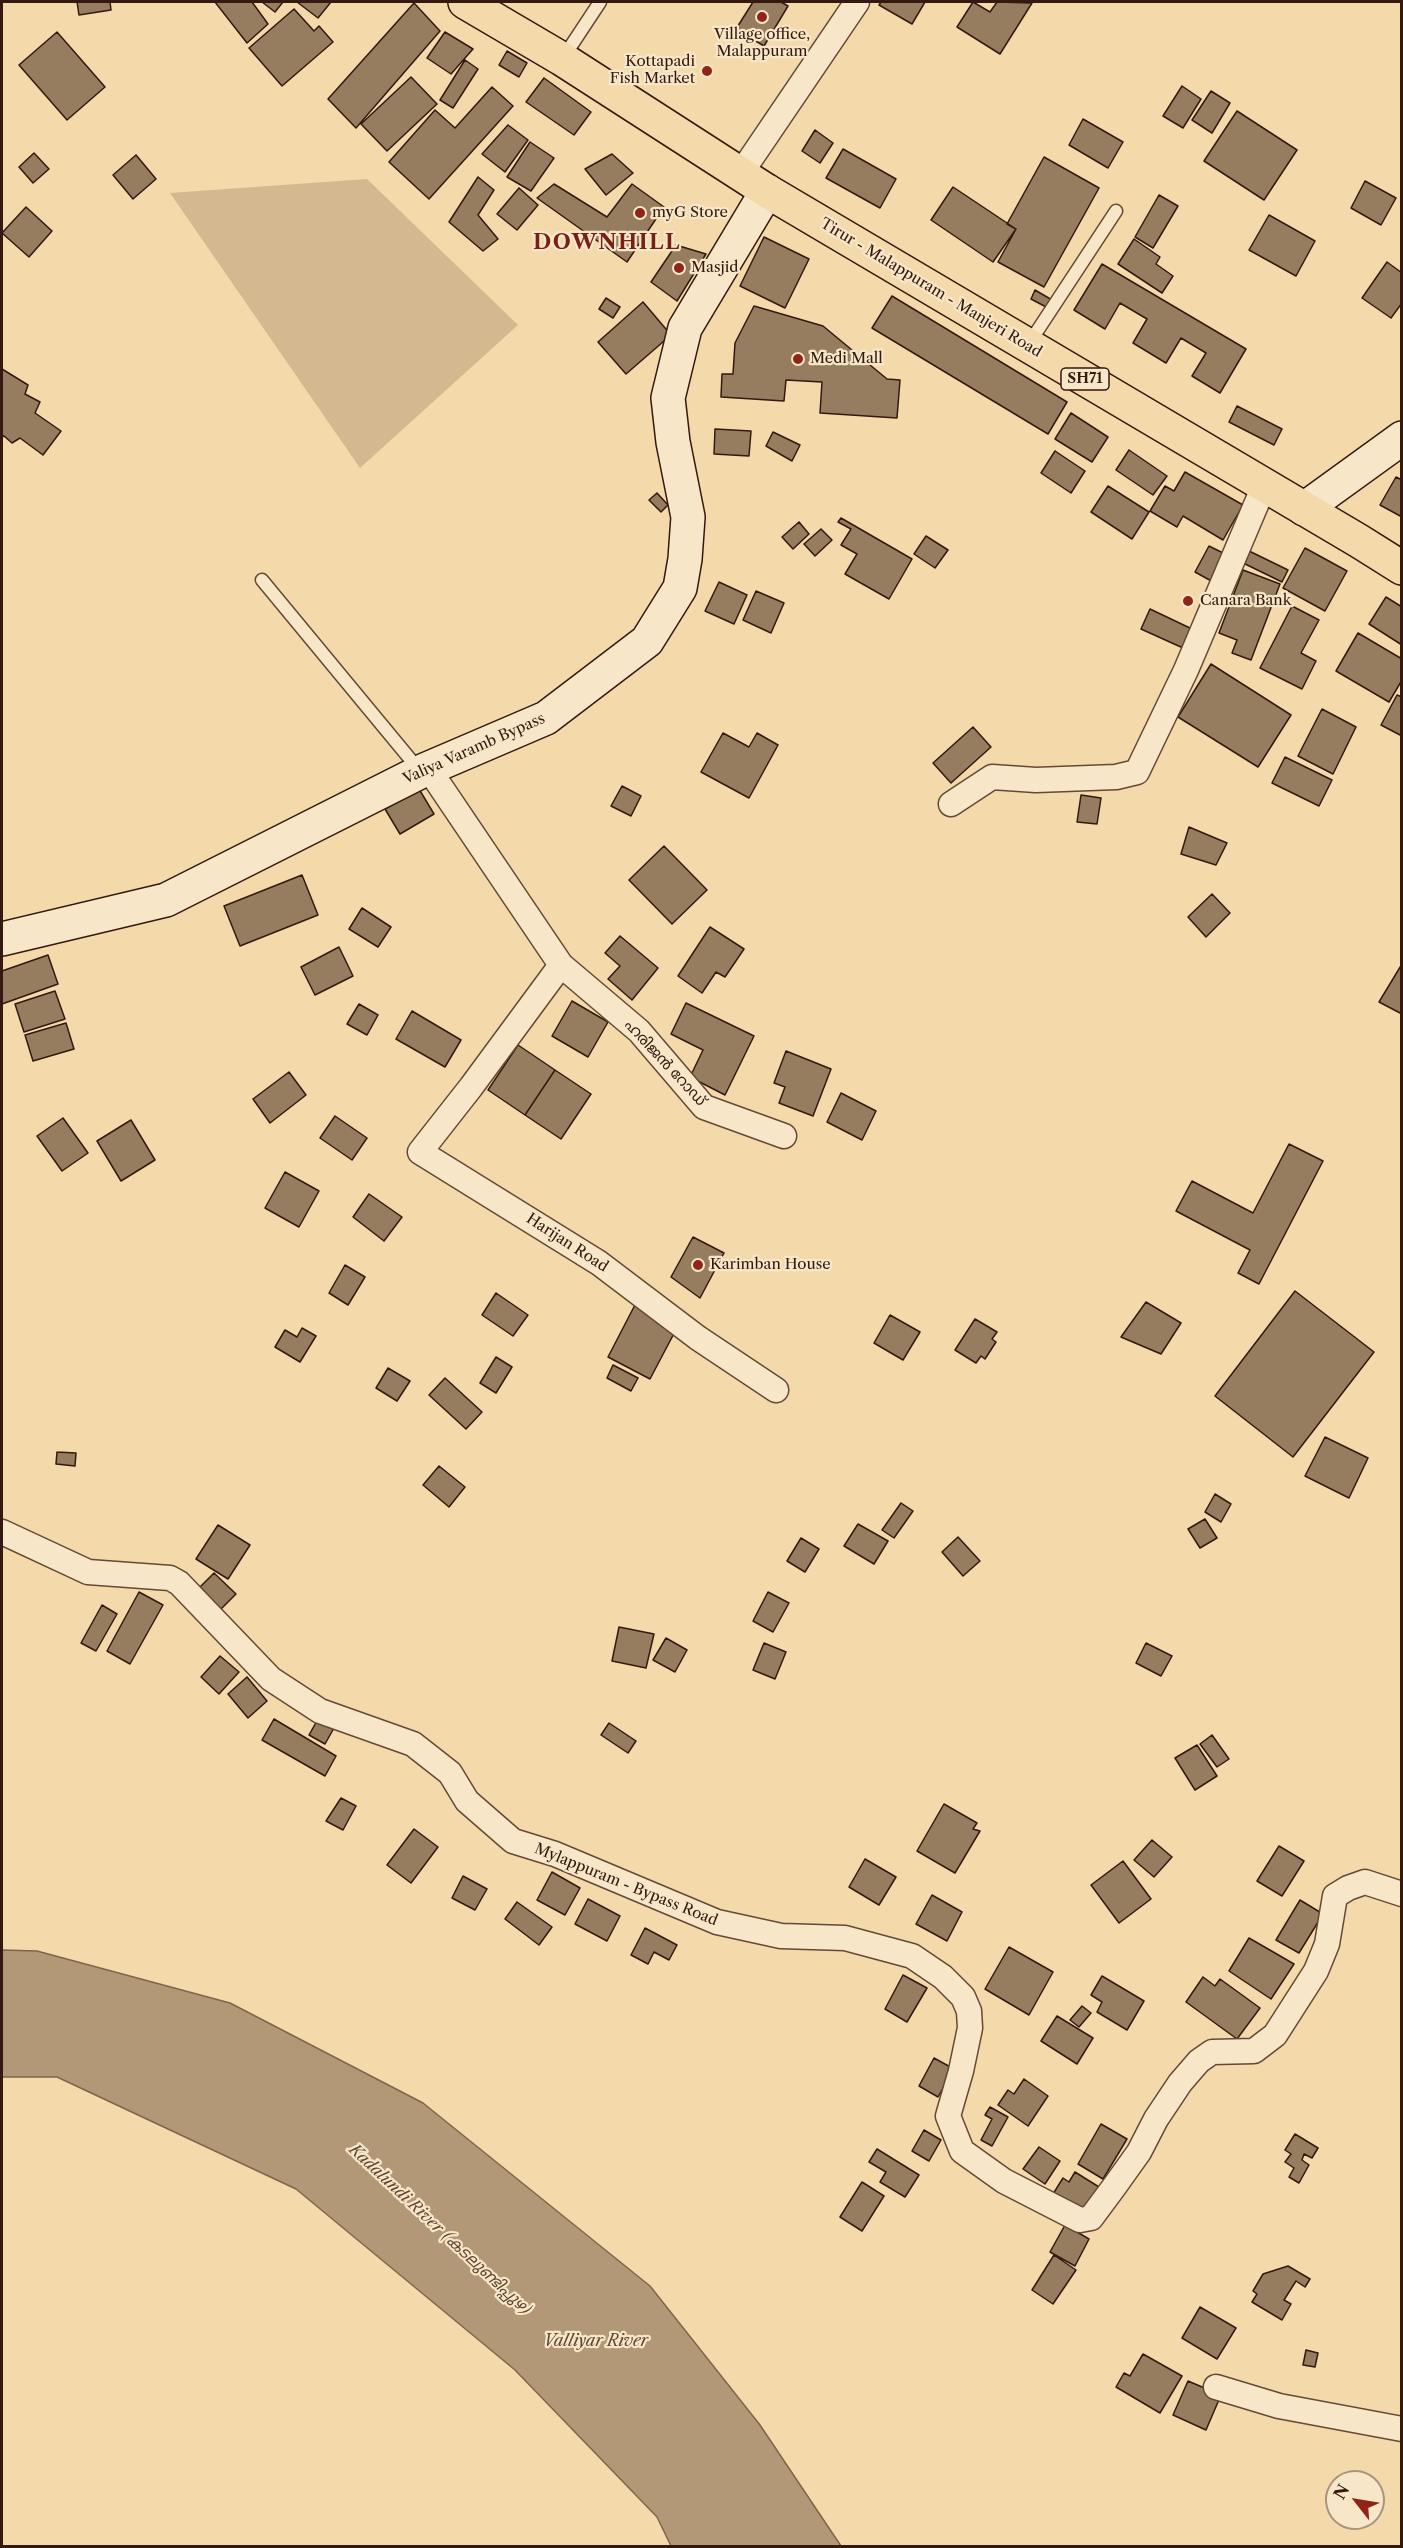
<!DOCTYPE html>
<html>
<head>
<meta charset="utf-8">
<style>
	body { margin:0 }
	#map { position:relative; width:1403px; height:2548px; overflow:hidden; background:#f4d9ab; font-family:"Libre Caslon Text",serif }
	canvas { display:block }
	.frame { position:absolute; inset:0; border:3px solid #33190f; pointer-events:none }
	.north { position:absolute; left:1325px; top:2470px; width:60px; height:60px; box-sizing:border-box; background:#f8e6c8; border:2px solid #a9947e; border-radius:50%; rotate:301deg; font-size:16px; font-weight:700; line-height:24px; text-align:center; color:#33190f }
	.north::after { content:''; display:block; margin:auto; width:21px; height:27px; background:#8f2418; clip-path:polygon(50% 0,100% 100%,50% 72%,0 100%) }
</style>
</head>
<body>
<div id="map">
<canvas width="1403" height="2548"></canvas>
<div class="frame"></div>
<div class="north">N</div>
</div>
<script>
const ctx = document.querySelector('canvas').getContext('2d');
ctx.lineJoin = 'round';
function paint(path, color) {
  ctx.fillStyle = color;
  ctx.fill(path, 'evenodd');
}
function shape(rows) {
  const path = new Path2D();
  for (const r of rows) {
    path.moveTo(r[0], r[1]);
    for (let i = 2; i < r.length; i += 2) path.lineTo(r[i], r[i + 1]);
  }
  return path;
}
function stroke(path, color, width, dash) {
  ctx.strokeStyle = color;
  ctx.lineWidth = width;
  ctx.lineCap = dash ? 'butt' : 'round';
  ctx.setLineDash(dash || []);
  ctx.stroke(path);
}
function label(font, color, halo, rows, align = 'center') {
  ctx.font = font + ' "Libre Caslon Text","Noto Sans Malayalam",serif';
  ctx.lineWidth = 4.5;
  ctx.setLineDash([]);
  ctx.textBaseline = 'middle';
  ctx.strokeStyle = halo;
  ctx.fillStyle = color;
  for (const [text, x, y, turn = 0] of rows) {
    ctx.save();
    ctx.translate(x, y);
    ctx.rotate((+turn || 0) * Math.PI / 180);
    ctx.textAlign = isNaN(turn) ? turn : align;
    if (halo) ctx.strokeText(text, 0, 0);
    ctx.fillText(text, 0, 0);
    ctx.restore();
  }
}
paint(shape([
	[367,179,518,325,360,468,170,193]
]), '#d3b890');
const water = shape([
	[2,1950,37,1951,230,2003,423,2103,650,2286,760,2425,841,2546,671,2546,657,2517,515,2370,296,2189,57,2077,2,2077,2,1950]
]);
paint(water, '#b29876');
stroke(water, '#7f654d', 1.5);
const building = shape([
	[77,2,110,2,111,10,79,15,77,2],
	[215,2,252,2,268,24,247,43,215,2],
	[262,2,283,2,275,12,262,2],
	[297,2,331,2,318,18,297,2],
	[753,2,781,2,788,6,764,46,736,29,753,2],
	[881,2,925,2,912,24,879,5,881,2],
	[973,2,990,12,997,2,1032,3,1000,54,957,27,973,2],
	[414,3,440,31,356,128,328,99,414,3],
	[294,9,314,31,319,26,333,42,282,86,249,48,294,9],
	[57,32,105,87,67,120,19,65,57,32],
	[445,32,473,49,451,74,427,58,445,32],
	[507,51,527,63,519,77,499,65,507,51],
	[465,60,478,69,453,108,440,100,465,60],
	[411,77,437,104,387,151,361,124,411,77],
	[544,78,591,112,574,135,526,102,544,78],
	[1182,86,1201,99,1183,128,1163,116,1182,86],
	[492,87,513,106,429,199,389,162,435,110,455,128,492,87],
	[1211,91,1230,103,1212,133,1192,120,1211,91],
	[1237,111,1297,150,1264,200,1204,161,1237,111],
	[1083,119,1123,142,1108,168,1069,145,1083,119],
	[508,125,528,140,505,172,482,154,508,125],
	[815,130,833,143,820,163,802,151,815,130],
	[530,142,554,158,531,191,507,177,530,142],
	[843,149,896,179,880,208,826,178,843,149],
	[34,153,49,169,33,183,19,167,34,153],
	[612,154,633,173,606,195,585,169,612,154],
	[136,155,156,179,133,199,113,175,136,155],
	[1044,157,1099,188,1044,287,998,262,1016,229,1007,224,1044,157],
	[478,177,494,190,478,215,498,239,483,251,449,222,478,177],
	[1365,181,1396,198,1381,225,1351,208,1365,181],
	[554,184,607,217,632,184,664,207,627,262,537,198,554,184],
	[953,187,1016,229,993,262,931,220,953,187],
	[519,188,538,205,517,230,497,214,519,188],
	[1159,195,1178,206,1153,248,1135,237,1159,195],
	[26,207,52,231,29,257,2,233,26,207],
	[1269,215,1315,241,1296,276,1249,250,1269,215],
	[764,237,809,259,785,308,740,286,764,237],
	[1134,239,1160,257,1156,264,1173,276,1162,293,1118,264,1134,239],
	[676,245,706,254,677,301,651,282,676,245],
	[1387,262,1402,273,1402,303,1391,318,1362,298,1387,262],
	[1102,264,1246,349,1220,393,1192,376,1206,353,1181,338,1166,363,1133,343,1147,319,1120,303,1105,329,1074,310,1102,264],
	[1035,290,1052,300,1048,308,1031,299,1035,290],
	[892,296,1067,402,1048,434,872,328,892,296],
	[606,298,620,307,613,318,599,309,606,298],
	[643,302,671,335,626,374,598,342,643,302],
	[754,306,823,326,887,379,900,380,897,418,820,413,822,382,786,380,784,401,721,397,722,374,733,374,735,343,754,306],
	[2,369,28,385,25,394,40,402,35,413,61,431,43,455,20,438,12,443,4,436,2,437,2,369],
	[1237,406,1282,429,1274,445,1229,422,1237,406],
	[1071,413,1108,437,1092,462,1055,439,1071,413],
	[715,429,751,431,749,456,714,454,715,429],
	[773,432,800,445,792,461,766,446,773,432],
	[1129,450,1167,476,1153,495,1116,470,1129,450],
	[1055,451,1085,471,1071,493,1041,473,1055,451],
	[1185,472,1243,505,1223,540,1183,516,1177,527,1150,511,1165,486,1174,491,1185,472],
	[1396,477,1402,480,1402,517,1380,505,1396,477],
	[1108,486,1149,512,1132,539,1091,512,1108,486],
	[657,493,668,505,661,512,649,500,657,493],
	[841,518,912,559,889,599,845,574,857,554,841,545,851,529,838,522,841,518],
	[799,522,809,534,793,549,782,537,799,522],
	[821,529,832,540,815,556,804,544,821,529],
	[926,536,948,550,935,568,914,554,926,536],
	[1209,546,1229,556,1215,583,1195,572,1209,546],
	[1243,548,1288,570,1282,582,1237,560,1243,548],
	[1305,548,1347,571,1325,611,1283,588,1305,548],
	[1243,570,1280,584,1251,660,1232,653,1237,640,1219,633,1243,570],
	[719,582,747,595,734,624,705,611,719,582],
	[756,591,784,603,771,633,743,620,756,591],
	[1386,597,1402,607,1402,645,1369,624,1386,597],
	[1292,606,1319,620,1301,653,1316,661,1302,689,1260,668,1292,606],
	[1150,609,1192,629,1183,648,1141,629,1150,609],
	[1358,633,1402,659,1402,680,1389,702,1336,671,1358,633],
	[1211,664,1291,715,1258,767,1178,717,1211,664],
	[1397,695,1402,697,1402,736,1381,725,1397,695],
	[1322,709,1356,727,1333,774,1298,756,1322,709],
	[973,727,991,747,951,783,933,763,973,727],
	[723,733,749,747,757,733,778,745,749,798,701,772,723,733],
	[1285,757,1332,780,1319,806,1272,783,1285,757],
	[622,786,641,796,631,816,611,806,622,786],
	[419,789,434,814,400,834,385,809,419,789],
	[1081,795,1101,798,1097,824,1077,822,1081,795],
	[1189,827,1227,843,1216,865,1181,854,1189,827],
	[664,846,707,890,672,924,629,880,664,846],
	[302,875,318,915,240,946,224,906,302,875],
	[1212,894,1230,913,1206,937,1188,917,1212,894],
	[362,908,391,927,378,947,349,929,362,908],
	[710,927,744,949,725,977,716,972,702,993,678,976,710,927],
	[620,936,658,968,632,1000,608,979,620,966,605,953,620,936],
	[339,947,353,976,315,995,301,967,339,947],
	[48,955,58,984,2,1004,2,971,48,955],
	[1402,964,1402,1014,1379,1002,1402,964],
	[55,991,65,1019,24,1032,15,1004,55,991],
	[572,1001,608,1022,588,1057,552,1036,572,1001],
	[686,1003,754,1036,725,1095,690,1077,703,1050,671,1034,686,1003],
	[359,1004,378,1015,367,1035,347,1024,359,1004],
	[412,1011,461,1040,445,1067,396,1039,412,1011],
	[66,1023,74,1049,33,1061,25,1035,66,1023],
	[518,1045,555,1070,525,1115,488,1090,518,1045],
	[786,1051,831,1069,813,1116,779,1103,785,1087,774,1083,786,1051],
	[555,1070,591,1094,561,1139,525,1115,555,1070],
	[289,1072,306,1095,270,1123,253,1099,289,1072],
	[841,1093,876,1111,862,1140,827,1122,841,1093],
	[335,1116,367,1138,352,1160,320,1138,335,1116],
	[63,1118,88,1153,62,1171,37,1136,63,1118],
	[131,1120,155,1160,121,1181,97,1141,131,1120],
	[1289,1144,1323,1161,1259,1284,1238,1273,1250,1250,1176,1211,1192,1181,1253,1213,1289,1144],
	[285,1172,319,1191,299,1227,265,1208,285,1172],
	[369,1194,402,1217,384,1241,353,1217,369,1194],
	[693,1237,724,1253,700,1298,671,1277,693,1237],
	[345,1265,365,1277,348,1305,329,1293,345,1265],
	[1295,1291,1374,1352,1293,1457,1215,1396,1295,1291],
	[496,1293,528,1315,513,1336,482,1315,496,1293],
	[637,1301,679,1324,650,1379,608,1357,637,1301],
	[1146,1302,1181,1323,1161,1354,1121,1337,1146,1302],
	[890,1315,920,1332,903,1360,874,1343,890,1315],
	[975,1319,997,1332,992,1339,996,1342,985,1359,981,1356,976,1363,955,1350,975,1319],
	[302,1328,316,1336,300,1362,275,1347,285,1330,297,1337,302,1328],
	[496,1357,512,1367,496,1393,480,1383,496,1357],
	[613,1365,638,1378,631,1391,607,1378,613,1365],
	[388,1368,410,1381,397,1401,376,1388,388,1368],
	[445,1378,482,1412,466,1429,429,1395,445,1378],
	[1325,1437,1368,1458,1349,1498,1305,1476,1325,1437],
	[57,1452,76,1453,75,1466,56,1464,57,1452],
	[439,1466,465,1487,449,1507,423,1485,439,1466],
	[1215,1494,1231,1504,1221,1522,1205,1512,1215,1494],
	[901,1503,913,1511,894,1538,882,1530,901,1503],
	[1205,1519,1217,1538,1200,1548,1188,1529,1205,1519],
	[858,1524,888,1541,874,1564,844,1546,858,1524],
	[218,1525,250,1545,228,1579,196,1559,218,1525],
	[958,1537,980,1561,963,1576,942,1552,958,1537],
	[801,1538,819,1549,805,1572,787,1561,801,1538],
	[214,1573,236,1594,219,1611,197,1590,214,1573],
	[139,1592,163,1605,130,1664,107,1651,139,1592],
	[768,1592,789,1603,773,1632,753,1621,768,1592],
	[102,1605,117,1614,96,1651,81,1643,102,1605],
	[619,1627,654,1634,646,1668,612,1661,619,1627],
	[666,1638,687,1650,675,1672,653,1660,666,1638],
	[764,1643,786,1652,775,1679,753,1670,764,1643],
	[1146,1643,1172,1656,1161,1676,1136,1663,1146,1643],
	[220,1656,239,1672,219,1694,201,1677,220,1656],
	[247,1677,267,1701,248,1718,228,1694,247,1677],
	[274,1719,336,1756,325,1776,262,1740,274,1719],
	[318,1719,334,1728,325,1744,309,1735,318,1719],
	[609,1723,636,1741,628,1753,601,1735,609,1723],
	[1212,1735,1229,1759,1217,1767,1200,1744,1212,1735],
	[1197,1745,1217,1776,1195,1790,1175,1758,1197,1745],
	[341,1798,356,1806,343,1830,326,1821,341,1798],
	[944,1804,977,1823,973,1829,980,1831,955,1873,917,1851,944,1804],
	[414,1829,438,1847,411,1883,387,1865,414,1829],
	[1152,1840,1172,1857,1154,1877,1134,1860,1152,1840],
	[1279,1846,1304,1861,1282,1896,1257,1881,1279,1846],
	[865,1859,896,1877,879,1905,849,1887,865,1859],
	[1123,1861,1151,1899,1119,1923,1091,1885,1123,1861],
	[552,1872,580,1888,565,1915,537,1900,552,1872],
	[463,1876,487,1889,475,1910,452,1898,463,1876],
	[932,1895,962,1912,947,1941,916,1924,932,1895],
	[588,1899,620,1916,607,1941,575,1924,588,1899],
	[1300,1900,1323,1914,1299,1953,1276,1940,1300,1900],
	[517,1902,552,1927,539,1945,505,1919,517,1902],
	[645,1928,677,1945,669,1960,654,1952,648,1964,631,1955,645,1928],
	[1249,1938,1294,1964,1271,1999,1229,1971,1249,1938],
	[1009,1947,1053,1972,1029,2015,985,1989,1009,1947],
	[903,1975,927,1988,907,2022,885,2009,903,1975],
	[1102,1976,1144,2001,1127,2030,1097,2012,1102,2002,1091,1995,1102,1976],
	[1203,1977,1215,1986,1220,1979,1260,2008,1237,2039,1186,2002,1203,1977],
	[1082,2006,1091,2013,1079,2027,1070,2020,1082,2006],
	[1057,2016,1093,2038,1077,2064,1041,2041,1057,2016],
	[934,2058,954,2069,938,2097,919,2086,934,2058],
	[1024,2079,1048,2096,1028,2126,998,2105,1008,2090,1014,2094,1024,2079],
	[990,2107,1008,2117,992,2146,981,2140,992,2119,985,2115,990,2107],
	[1101,2124,1127,2139,1103,2179,1078,2164,1101,2124],
	[924,2130,941,2140,929,2161,912,2151,924,2130],
	[1295,2134,1318,2148,1312,2158,1304,2154,1302,2160,1309,2165,1299,2183,1289,2177,1294,2168,1285,2162,1291,2154,1285,2150,1295,2134],
	[1039,2147,1060,2161,1045,2184,1023,2169,1039,2147],
	[877,2149,919,2175,905,2197,880,2182,886,2172,869,2162,877,2149],
	[1075,2172,1099,2187,1083,2212,1053,2194,1063,2178,1069,2182,1075,2172],
	[862,2182,884,2196,862,2231,840,2217,862,2182],
	[1065,2225,1089,2239,1075,2266,1050,2252,1065,2225],
	[1054,2255,1076,2270,1053,2304,1032,2290,1054,2255],
	[1288,2266,1310,2279,1305,2287,1296,2281,1284,2300,1291,2304,1282,2320,1252,2302,1257,2294,1253,2291,1263,2274,1288,2266],
	[1200,2307,1236,2328,1217,2359,1182,2338,1200,2307],
	[1306,2350,1318,2353,1315,2367,1303,2365,1306,2350],
	[1143,2354,1182,2376,1160,2413,1116,2387,1124,2373,1130,2376,1143,2354],
	[1188,2381,1221,2395,1206,2430,1173,2415,1188,2381]
]);
paint(building, '#977d60');
stroke(building, '#33190f', 1.5);
const lane = shape([
	[563,58,600,2],
	[1028,345,1116,211],
	[262,580,420,771]
]);
const street = shape([
	[741,173,857,2],
	[428,768,561,965,639,1031,704,1107,784,1136],
	[951,804,992,777,1036,780,1116,777,1137,772,1186,670,1264,486],
	[561,965,471,1087,420,1152,599,1263,698,1338,776,1390],
	[2,1532,88,1572,170,1578,179,1583,271,1679,320,1711,413,1744,450,1773,467,1801,513,1841,555,1854,717,1922,781,1936,845,1938,912,1956,943,1977,963,1997,969,2011,970,2028,961,2071,948,2116,962,2151,1004,2181,1080,2220,1091,2218,1114,2187,1139,2152,1156,2119,1180,2083,1199,2061,1212,2052,1254,2051,1275,2035,1316,1971,1327,1944,1335,1896,1348,1888,1365,1882,1402,1894],
	[1216,2387,1279,2406,1402,2429]
]);
const secondary = shape([
	[1304,509,1402,438],
	[2,939,166,900,420,772,546,718,647,641,680,588,685,559,688,517,673,442,668,398,685,328,767,191]
]);
const primary = shape([
	[465,2,562,59,767,191,1359,541,1402,568]
]);
stroke(lane, '#634936', 15);
stroke(street, '#634936', 27);
stroke(secondary, '#33190f', 36);
stroke(primary, '#33190f', 36);
stroke(lane, '#f8e6c8', 12);
stroke(street, '#f8e6c8', 24);
stroke(secondary, '#f8e6c8', 33);
stroke(primary, '#f4d9ab', 33);
for (const [x, y, r, color] of [
	[762,17,6,"#8f2418"],
	[707,71,6,"#8f2418"],
	[640,213,6,"#8f2418"],
	[679,268,6,"#8f2418"],
	[798,359,6,"#8f2418"],
	[1188,601,6,"#8f2418"],
	[698,1265,6,"#8f2418"]
]) {
  const dot = new Path2D();
  dot.arc(x, y, r, 0, 2 * Math.PI);
  ctx.fillStyle = color;
  ctx.fill(dot);
  stroke(dot, '#f8e6c8', 2);
}
for (const [x, y, w] of [
	[1085,379,48]
]) {
  const box = new Path2D();
  box.roundRect(x - w / 2, y - 11, w, 22, 4.5);
  ctx.fillStyle = '#f8e6c8';
  ctx.fill(box);
  stroke(box, '#33190f', 1.5);
}
label('bold 14px', '#33190f', null, [
	["SH71",1085,379]
]);
label('15px', '#33190f', '#f8e6c8', [
	["Village office,",762,35,"center"],
	["Malappuram",762,52,"center"],
	["Kottapadi",695,62,"right"],
	["Fish Market",695,79,"right"],
	["myG Store",652,213],
	["Masjid",691,268],
	["Medi Mall",810,359],
	["Canara Bank",1200,601],
	["Karimban House",710,1265]
], 'left');
label('15px', '#33190f', '#f8e6c8', [
	["Tirur - Malappuram - Manjeri Road",931,288,31],
	["Valiya Varamb Bypass",474,749,-24],
	["ഹരിജൻ റോഡ്",665,1063,47],
	["Harijan Road",567,1243,33],
	["Mylappuram - Bypass Road",626,1885,22]
]);
label('italic 16px', '#5f4533', '#f8e6c8', [
	["Kadalundi River (കടലുണ്ടിപ്പുഴ)",440,2230,43],
	["Valliyar River",596,2341]
]);
ctx.letterSpacing = '1.5px';
label('bold 21px', '#7a1f14', '#f8e6c8', [
	["DOWNHILL",607,243]
]);
ctx.letterSpacing = '0px';
</script>
</body>
</html>
